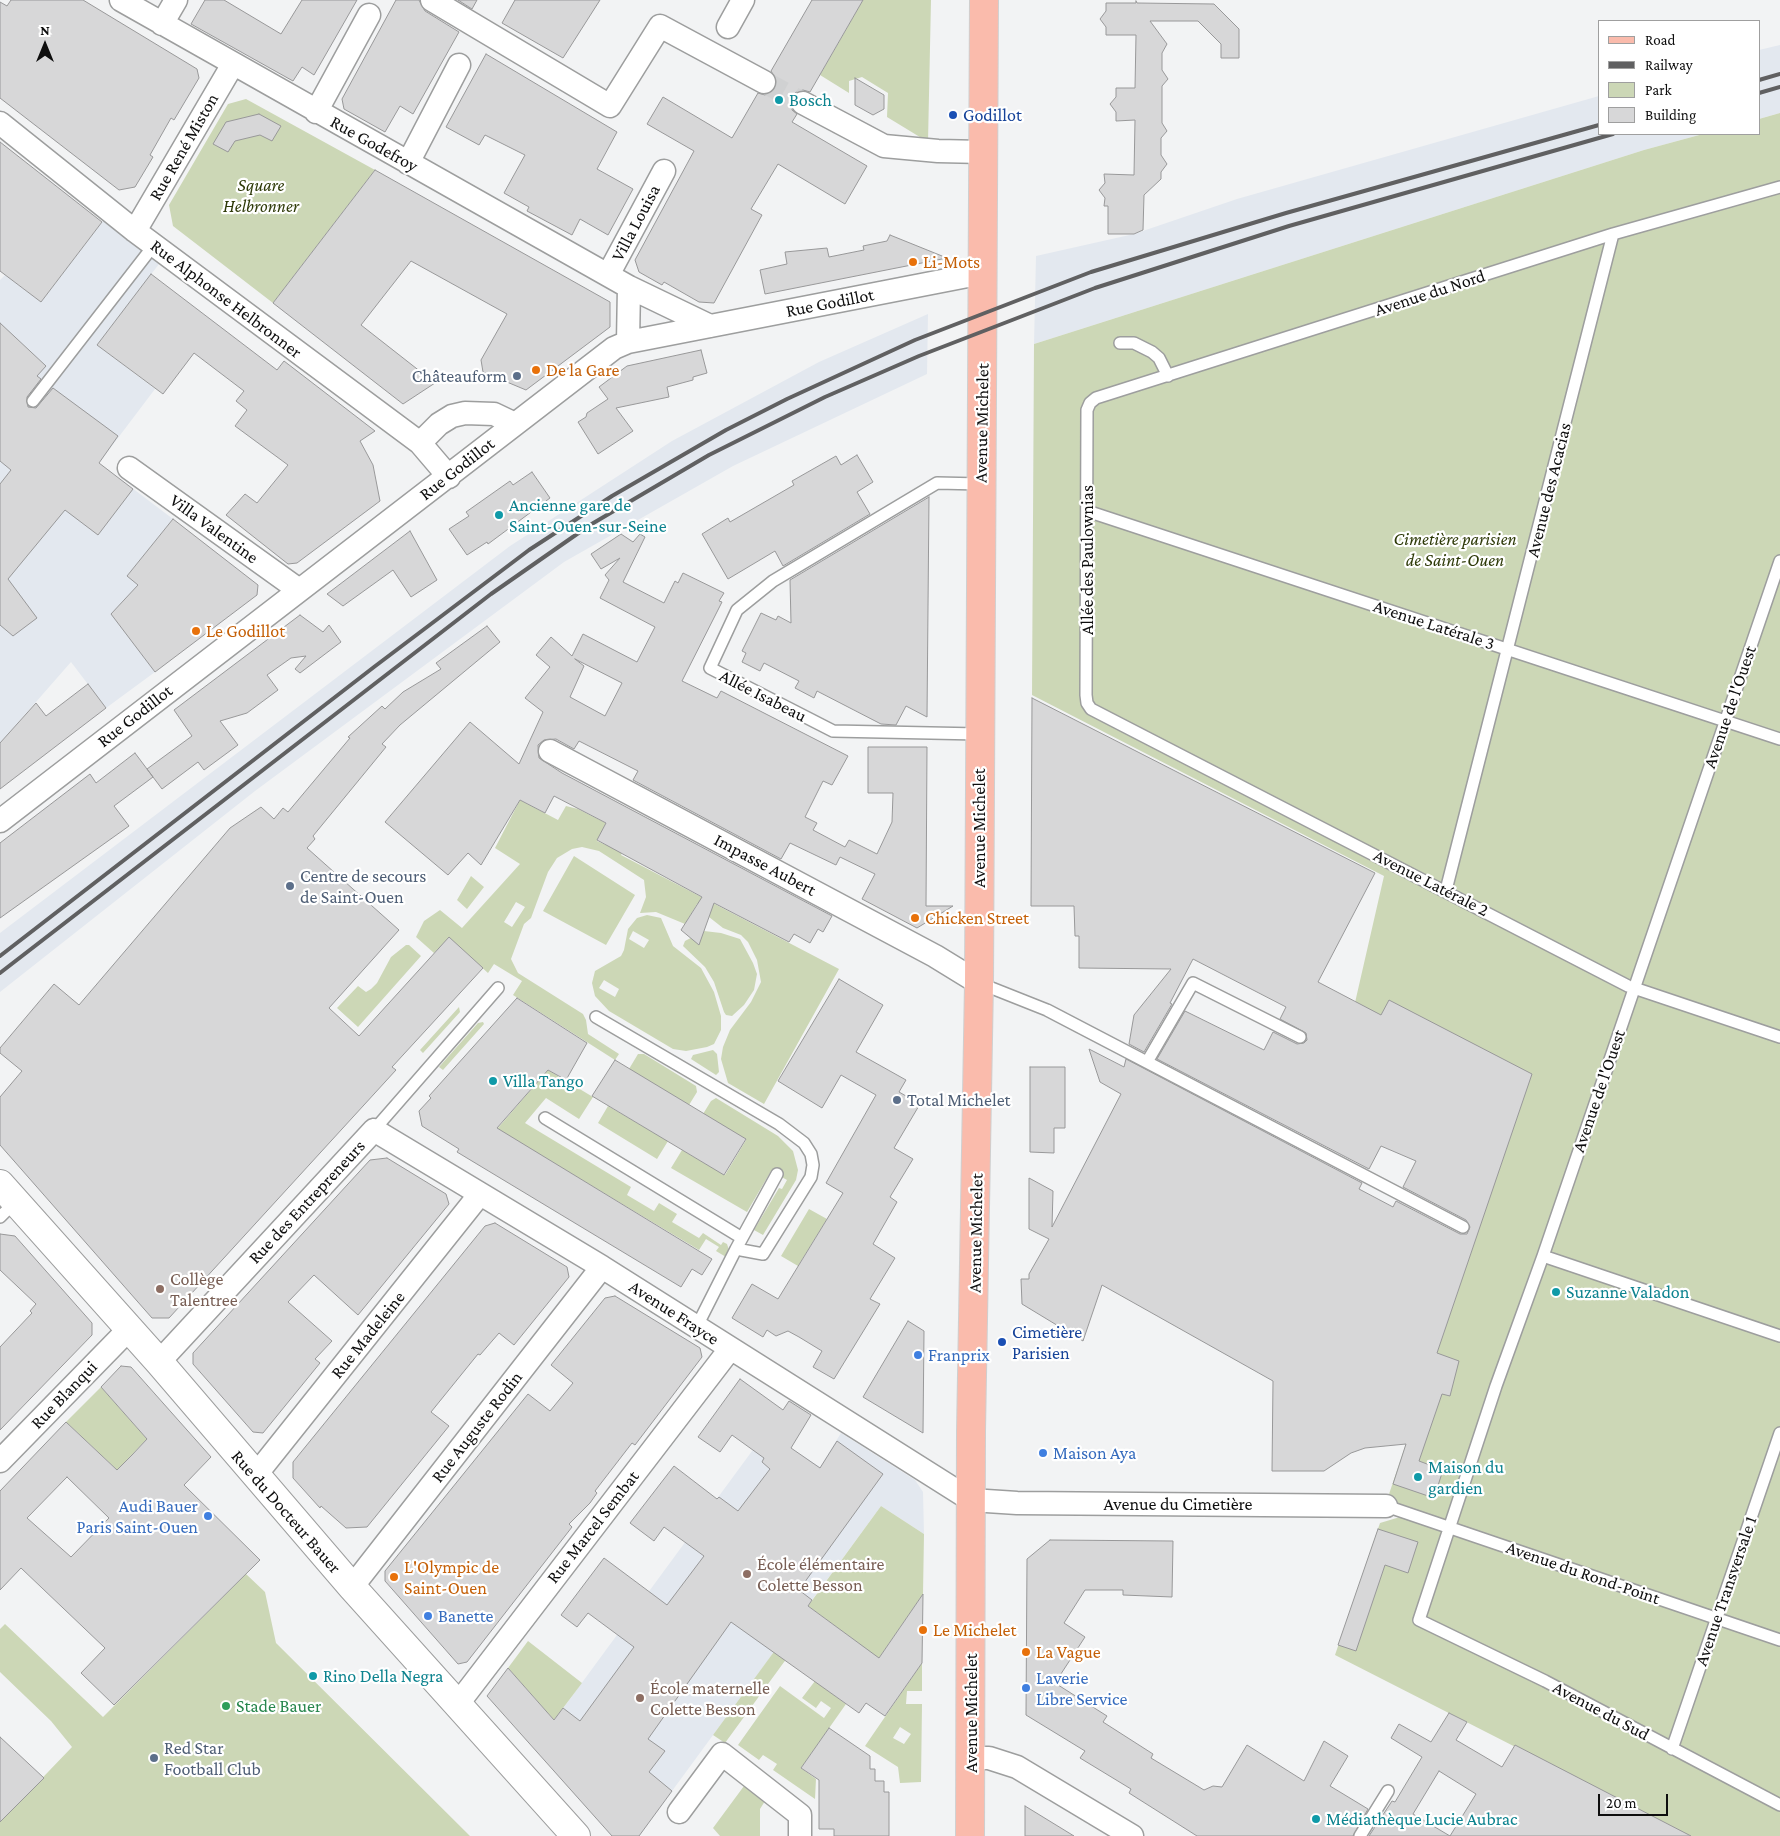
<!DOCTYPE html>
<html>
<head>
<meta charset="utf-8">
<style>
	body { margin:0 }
	#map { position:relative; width:1780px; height:1836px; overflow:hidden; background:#f2f3f4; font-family:"Crimson Pro",serif }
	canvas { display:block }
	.legend { position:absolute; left:1598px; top:20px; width:162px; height:115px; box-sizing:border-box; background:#fff; border:1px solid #9f9f9f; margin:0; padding:6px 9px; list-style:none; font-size:15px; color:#0e0e0e }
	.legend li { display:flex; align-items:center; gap:10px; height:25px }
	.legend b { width:25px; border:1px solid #9f9f9f }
	.north { position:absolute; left:20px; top:20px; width:50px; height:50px; -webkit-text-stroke:4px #fff; paint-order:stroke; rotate:0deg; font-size:14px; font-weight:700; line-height:20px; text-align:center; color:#0e0e0e }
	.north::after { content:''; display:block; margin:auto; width:18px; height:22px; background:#0e0e0e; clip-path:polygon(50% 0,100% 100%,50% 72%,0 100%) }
	.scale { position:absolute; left:1598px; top:1794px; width:70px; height:22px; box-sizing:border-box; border:2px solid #0e0e0e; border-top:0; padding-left:6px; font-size:15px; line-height:18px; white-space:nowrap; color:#0e0e0e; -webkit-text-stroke:4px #fff; paint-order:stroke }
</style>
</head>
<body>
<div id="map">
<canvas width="1780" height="1836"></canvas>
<ul class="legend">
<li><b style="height:6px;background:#fabbac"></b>Road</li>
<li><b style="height:6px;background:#606061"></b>Railway</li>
<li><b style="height:14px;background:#ccd7b6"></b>Park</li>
<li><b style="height:14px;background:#d7d7d8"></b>Building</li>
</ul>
<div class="north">N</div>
<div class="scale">20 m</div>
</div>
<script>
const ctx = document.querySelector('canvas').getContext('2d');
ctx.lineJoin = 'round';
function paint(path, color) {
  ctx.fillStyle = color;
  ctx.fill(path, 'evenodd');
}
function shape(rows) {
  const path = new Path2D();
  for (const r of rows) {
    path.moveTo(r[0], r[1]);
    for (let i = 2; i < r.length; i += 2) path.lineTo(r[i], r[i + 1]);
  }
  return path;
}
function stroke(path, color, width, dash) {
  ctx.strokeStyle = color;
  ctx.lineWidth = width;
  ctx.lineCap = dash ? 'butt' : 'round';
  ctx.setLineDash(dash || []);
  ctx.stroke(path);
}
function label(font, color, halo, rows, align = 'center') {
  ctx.font = font + ' "Crimson Pro",serif';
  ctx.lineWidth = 4.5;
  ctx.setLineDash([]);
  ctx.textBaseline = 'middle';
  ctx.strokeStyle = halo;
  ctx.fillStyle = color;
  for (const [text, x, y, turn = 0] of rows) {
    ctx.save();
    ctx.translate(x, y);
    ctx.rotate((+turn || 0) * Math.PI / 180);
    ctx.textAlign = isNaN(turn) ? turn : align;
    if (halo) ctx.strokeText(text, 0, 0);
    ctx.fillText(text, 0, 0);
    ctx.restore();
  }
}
paint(shape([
	[1780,45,1780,113,1759,119,1759,50],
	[1599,96,1599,134,1703,134,1644,150,1034,344,1036,256,1134,234,1237,199],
	[103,221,159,264,97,345,155,389,99,463,173,519,128,575,138,585,112,614,155,672,106,708,71,662,0,743,0,280,5,275,41,302],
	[928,314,927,374,733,466,564,562,255,791,0,992,0,933,510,546,672,441,819,362],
	[766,1432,820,1467,841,1433,915,1480,923,1492,924,1534,881,1506,639,1836,612,1836,534,1748]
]), '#e3e8ef');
paint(shape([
	[863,0,931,0,928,142,887,117,888,93,862,77,849,81,849,93,820,75],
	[246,99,375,170,273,303,173,226,169,205,228,104],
	[1780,113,1780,1836,1690,1836,1335,1655,1380,1523,1400,1517,1404,1506,1387,1500,1524,1095,1354,1007,1384,876,1032,695,1034,344,1644,150,1703,134,1759,134,1759,119],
	[520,800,558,820,566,806,578,809,606,823,597,841,606,845,614,830,627,843,621,855,839,969,764,1104,728,1083,721,1059,723,1047,730,1030,751,1002,761,982,757,960,748,942,741,935,723,928,709,917,712,907,697,904,685,924,656,912,640,913,646,897,644,880,599,851,582,847,572,849,557,858,548,872,531,918,524,924,511,959,518,973,583,1014,586,1020,588,1034,619,1054,615,1060,513,995,522,981,494,964,488,973,449,938,434,953,416,937,424,921,440,910,462,928,520,864,495,848],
	[516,902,525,907,512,927,504,922],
	[574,856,635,895,606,945,543,911],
	[471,876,484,887,467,909,457,900],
	[647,915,661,918,673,946,701,968,714,992,721,1016,721,1030,714,1044,707,1047,686,1051,673,1049,609,1011,595,996,592,983,595,971,621,956,624,950,628,929,637,918],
	[633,931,649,940,644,948,629,939],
	[604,980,619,989,615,997,599,988],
	[704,931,721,933,740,939,753,963,757,974,754,990,744,1005,732,1016,726,1015,724,1012,714,982,705,967,683,946,685,941],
	[406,945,409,945,421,956,358,1027,337,1008,358,986,366,992,371,989,377,983,391,957],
	[459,1007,460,1012,423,1053,420,1050],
	[483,1022,484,1024,443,1070,439,1067,478,1023],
	[713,1050,717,1054,719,1072,716,1075,691,1059,693,1055],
	[638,1054,644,1054,696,1086,697,1092,689,1105,629,1069],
	[548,1070,593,1097,579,1119,546,1098,525,1123,631,1187,627,1195,654,1211,659,1203,677,1214,672,1222,699,1238,703,1233,721,1245,723,1242,727,1244,729,1250,726,1257,716,1251,719,1247,706,1239,699,1250,497,1129],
	[716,1098,778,1136,793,1151,798,1170,796,1180,763,1235,754,1230,779,1188,782,1189,787,1180,771,1171,747,1212,671,1168,682,1150,725,1175,746,1140,703,1114,711,1101],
	[608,1106,668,1141,657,1159,598,1123],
	[809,1209,827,1219,798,1266,781,1256],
	[101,1387,147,1439,117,1470,66,1422],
	[881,1506,924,1534,923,1594,870,1671,858,1643,808,1606],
	[246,1574,265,1592,276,1643,470,1836,0,1836,0,1822,72,1747,51,1721,0,1672,0,1629,5,1624,103,1717],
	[784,1638,795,1647,725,1743,713,1735],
	[528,1641,582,1683,554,1720,508,1668],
	[922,1663,922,1691,907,1691,906,1704,922,1704,921,1782,900,1783,898,1767,865,1746],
	[900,1727,911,1734,904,1744,893,1738],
	[815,1681,846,1704,801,1768,816,1779,815,1799,773,1770,777,1764,763,1755,759,1760,738,1745,780,1686,824,1718,831,1708,821,1701,816,1708,802,1698],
	[744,1786,765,1801,760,1809,760,1836,720,1836,713,1828]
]), '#ccd7b6');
const building = shape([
	[11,0,83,0,197,69,199,78,174,120,171,118,150,155,153,157,135,187,119,190,0,98,0,2,7,6,11,0],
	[205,0,224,0,281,34,302,0,357,0,314,75,302,67,293,81,191,24,205,0],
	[396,0,419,0,425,11,459,32,413,114,400,106,385,132,344,109,342,99,396,0],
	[458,0,477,0,472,9,458,0],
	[515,0,600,0,563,58,502,23,515,0],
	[812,0,863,0,810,92,803,90,796,92,792,96,790,103,792,110,797,114,792,122,867,166,845,204,778,164,751,209,762,215,714,303,699,302,664,282,662,285,639,272,635,260,694,151,647,124,663,97,732,138,758,93,765,95,775,89,777,81,771,71,812,0],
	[1136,1,1137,3,1214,4,1239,29,1239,58,1221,58,1221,44,1198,21,1150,21,1167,44,1162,53,1162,70,1168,79,1162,86,1162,123,1167,131,1161,138,1161,155,1167,164,1161,172,1161,179,1144,195,1143,230,1134,234,1108,234,1108,206,1104,206,1105,198,1099,190,1105,183,1104,174,1134,175,1135,120,1116,121,1116,112,1110,104,1116,97,1116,88,1135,88,1136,35,1106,35,1106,27,1100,19,1106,11,1106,3,1136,3,1136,1],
	[486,54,617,132,597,169,633,189,608,235,580,219,572,235,527,211,529,207,504,193,525,155,485,135,479,145,446,127,486,54],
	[855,78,884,95,884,109,873,115,855,105,855,78],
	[259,114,281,126,272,141,260,135,235,141,228,152,213,144,226,122,259,114],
	[0,142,102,222,41,302,0,271,0,142],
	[375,170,610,302,610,327,526,390,483,372,481,360,507,314,411,261,361,325,435,383,403,404,273,303,375,170],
	[890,235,947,258,765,294,760,270,787,264,785,252,827,248,829,257,864,250,863,246,887,241,890,235],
	[151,274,277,370,284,361,375,431,360,441,373,465,380,501,297,563,288,564,226,515,245,494,257,503,288,465,235,426,247,410,236,401,244,391,194,353,163,394,97,345,151,274],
	[0,323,46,366,37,376,41,379,27,397,28,407,36,408,53,388,118,436,99,463,133,489,98,535,65,510,8,579,37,618,13,636,0,625,0,484,11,470,0,461,0,323],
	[701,350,707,373,693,377,693,380,667,387,669,397,616,408,633,431,598,454,578,422,586,417,587,413,608,399,599,387,627,366,701,350],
	[857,455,873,482,857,492,870,514,783,566,775,551,728,579,702,534,728,518,730,522,794,485,792,481,836,456,841,465,857,455],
	[532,472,550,498,488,544,487,542,467,555,449,529,469,516,466,512,510,481,513,485,532,472],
	[929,497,927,717,906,706,896,725,881,724,817,691,814,698,795,688,799,681,764,663,760,671,742,662,746,653,742,651,761,613,776,620,778,616,791,623,790,580,929,497],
	[173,519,258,585,257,595,155,672,111,614,138,585,127,576,173,519],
	[410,531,437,580,411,597,393,570,343,606,327,594,410,531],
	[621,534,633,542,640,534,645,537,623,582,664,603,675,581,678,583,683,573,724,593,719,601,722,602,682,681,717,698,721,691,848,756,832,785,823,781,805,817,817,823,813,830,845,847,849,840,877,854,892,822,893,793,868,793,868,747,927,747,926,906,953,906,917,928,862,899,875,874,840,857,836,865,790,843,781,859,633,780,638,771,579,741,574,749,556,739,544,740,538,745,539,758,562,773,832,916,823,932,818,929,810,943,794,934,789,942,714,903,699,945,681,930,702,897,597,840,606,823,554,796,545,813,520,800,481,865,468,853,448,875,385,822,470,722,519,764,543,712,525,698,550,667,536,655,551,637,572,656,583,634,637,662,655,627,600,598,609,580,605,575,620,558,601,569,591,554,621,534],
	[575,659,622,683,605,716,570,697,584,666,575,659],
	[300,615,323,632,329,625,341,642,300,673,295,669,306,656,291,658,267,675,278,690,247,713,220,721,238,745,204,770,198,762,162,789,147,769,192,736,174,710,300,615],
	[487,626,500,642,400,725,382,744,386,747,313,836,315,839,307,848,399,930,329,1008,359,1036,449,937,483,968,392,1067,396,1070,169,1318,152,1318,0,1145,0,1097,22,1071,0,1053,0,1048,54,984,79,1005,230,828,261,807,274,819,283,808,288,812,350,738,348,737,382,706,385,709,403,692,441,669,436,663,487,626],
	[88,684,106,708,0,789,0,743,36,703,46,716,88,684],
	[1032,698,1375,873,1318,982,1381,1015,1389,1000,1532,1074,1437,1353,1459,1361,1450,1396,1442,1394,1419,1461,1443,1470,1434,1498,1393,1484,1406,1444,1365,1448,1351,1453,1324,1471,1272,1471,1273,1381,1102,1285,1083,1341,1022,1304,1021,1279,1029,1279,1029,1274,1049,1239,1029,1229,1029,1178,1053,1191,1052,1227,1121,1094,1100,1082,1089,1049,1124,1067,1126,1059,1362,1183,1359,1189,1393,1207,1396,1201,1460,1234,1467,1234,1470,1227,1466,1220,1403,1187,1416,1161,1381,1146,1369,1169,1157,1059,1185,1011,1264,1050,1273,1032,1297,1044,1304,1043,1307,1040,1306,1033,1280,1019,1286,1007,1193,959,1170,1003,1172,1004,1144,1052,1129,1044,1134,1015,1171,969,1079,968,1079,936,1075,936,1074,906,1031,906,1032,698],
	[135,753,153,777,114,806,129,826,0,918,0,843,90,774,96,783,135,753],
	[839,979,883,1005,856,1052,906,1080,899,1092,920,1104,894,1148,913,1159,890,1197,897,1202,873,1244,895,1258,870,1299,880,1304,834,1379,813,1367,822,1351,799,1337,788,1331,776,1336,767,1330,763,1337,732,1318,752,1284,778,1299,843,1193,826,1183,876,1095,841,1075,822,1108,778,1081,839,979],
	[517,998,587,1043,566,1080,548,1070,497,1128,712,1259,702,1275,692,1269,681,1287,457,1152,459,1149,422,1126,419,1111,431,1098,429,1096,517,998],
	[615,1060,746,1139,724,1175,592,1096,615,1060],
	[1030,1067,1065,1067,1065,1128,1054,1128,1054,1153,1030,1152,1030,1067],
	[387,1158,446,1194,449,1204,358,1315,314,1275,288,1302,332,1341,315,1359,320,1363,263,1433,253,1432,193,1364,193,1353,370,1160,387,1158],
	[495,1223,567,1267,569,1277,514,1345,499,1333,480,1355,478,1354,431,1412,449,1426,367,1527,346,1528,321,1506,320,1508,293,1478,293,1462,485,1226,495,1223],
	[0,1234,15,1236,92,1323,92,1335,0,1430,0,1347,32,1313,30,1311,36,1304,0,1270,0,1234],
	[615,1296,700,1348,702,1357,635,1445,632,1443,595,1491,597,1493,590,1503,569,1524,572,1527,467,1662,458,1664,385,1581,385,1571,528,1394,550,1411,573,1383,551,1365,605,1298,615,1296],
	[908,1321,924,1331,923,1433,863,1397,908,1321],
	[121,1366,131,1367,211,1457,184,1485,260,1560,114,1705,81,1673,105,1648,21,1568,0,1590,0,1491,66,1422,117,1470,132,1455,147,1439,101,1387,121,1366],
	[67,1477,109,1518,71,1557,27,1518,67,1477],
	[740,1379,783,1410,789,1401,811,1415,791,1448,820,1468,837,1441,883,1474,799,1590,812,1600,808,1606,879,1658,923,1594,922,1663,885,1716,866,1703,859,1713,731,1622,648,1739,665,1751,649,1772,672,1791,639,1836,612,1836,487,1696,508,1668,554,1720,563,1708,580,1721,634,1647,588,1613,577,1627,561,1615,604,1558,667,1605,704,1556,664,1527,654,1541,630,1523,674,1466,717,1499,719,1497,738,1511,770,1469,762,1462,764,1458,732,1435,720,1452,698,1437,740,1379],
	[1378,1529,1418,1542,1408,1573,1385,1565,1356,1651,1338,1645,1378,1529],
	[1050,1540,1173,1541,1172,1597,1123,1595,1123,1590,1085,1590,1064,1623,1085,1637,1055,1683,1107,1716,1103,1722,1153,1754,1151,1758,1204,1790,1213,1786,1222,1787,1247,1745,1304,1781,1324,1741,1348,1756,1330,1786,1368,1809,1353,1836,1197,1836,1129,1793,1131,1789,1080,1758,1085,1751,1026,1715,1027,1559,1050,1540],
	[1449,1713,1467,1722,1456,1740,1502,1767,1515,1745,1691,1836,1369,1836,1392,1801,1395,1802,1422,1757,1391,1738,1399,1724,1431,1742,1449,1713],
	[1439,1771,1476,1794,1450,1836,1413,1814,1439,1771],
	[829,1728,870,1756,870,1769,875,1769,875,1781,884,1781,884,1792,889,1792,889,1836,834,1836,834,1829,819,1829,819,1780,801,1768,829,1728],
	[0,1737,44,1778,0,1822,0,1737],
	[1025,1806,1074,1836,1025,1836,1025,1806]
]);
paint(building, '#d7d7d8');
stroke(building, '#989899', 1);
stroke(shape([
	[764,82,803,103]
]), '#d0d1d2', 22, [22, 11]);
const service = shape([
	[1780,187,1613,234,1096,398,1090,403,1087,410,1086,695,1087,703,1091,709,1628,986,1780,1037],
	[1120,343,1134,343,1152,352,1159,358,1168,376],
	[33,401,154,245],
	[1087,511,1780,739],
	[1780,561,1543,1256,1496,1386,1419,1620,1545,1681,1780,1805],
	[979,734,833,731,710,668,737,610,773,581,937,483,981,484],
	[1446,890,1613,234],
	[979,983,1047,1010,1463,1227],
	[596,1017,779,1124,804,1143,811,1154,813,1165,811,1177,763,1254,736,1249],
	[1147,1062,1193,983,1300,1037],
	[545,1118,742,1238],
	[374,1130,498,988],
	[0,1217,15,1202],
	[1543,1256,1780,1336],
	[696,1328,736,1249,777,1174],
	[1386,1506,1780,1640],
	[1672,1749,1780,1433],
	[1360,1836,1388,1791]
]);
const minor = shape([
	[121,0,629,287,710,326],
	[432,0,610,106,660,26,764,82],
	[162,24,176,0],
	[728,27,743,0],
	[803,103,884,146,938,151,983,152],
	[316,112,369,15],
	[0,123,135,231,420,443,449,477],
	[408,163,459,65],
	[135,231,233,64],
	[608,275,664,171],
	[628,342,629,287],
	[420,443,439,424,452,416,465,413,494,414,515,424],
	[129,468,299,590],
	[550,751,935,956,979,983],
	[0,821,614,348,628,342,983,273],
	[159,1362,374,1130,602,1267,971,1500,1017,1503,1386,1506],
	[0,1461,129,1329],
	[255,1476,480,1194],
	[352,1587,602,1267],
	[457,1705,730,1349],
	[970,1758,989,1758,1017,1767,1132,1836],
	[679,1812,722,1754,800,1815,800,1836]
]);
const secondary = shape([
	[0,1184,159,1362,352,1587,576,1836]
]);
const primary = shape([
	[970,1836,971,1431,979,983,984,0]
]);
stroke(service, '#9d9e9e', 14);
stroke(minor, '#9d9e9e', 25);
stroke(secondary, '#9d9e9e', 30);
stroke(primary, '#cfcfcf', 30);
stroke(service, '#fff', 11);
stroke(minor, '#fff', 22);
stroke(secondary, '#fff', 28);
stroke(primary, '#fabbac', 28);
stroke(shape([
	[1759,80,1780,74],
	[1759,93,1780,87],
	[0,956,374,667,529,550,612,496,726,430,787,399,915,340,1091,272,1286,213,1599,125],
	[0,973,491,594,590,525,709,455,825,397,919,356,1095,288,1289,226,1613,134]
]), '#606061', 4);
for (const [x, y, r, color] of [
	[779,100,5,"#0f9aa8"],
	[953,115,5,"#1a4fb4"],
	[913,262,5,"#e8710a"],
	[536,370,5,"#e8710a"],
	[517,376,5,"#5c6f8a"],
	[499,515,5,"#0f9aa8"],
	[196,631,5,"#e8710a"],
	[290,886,5,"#5c6f8a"],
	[915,918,5,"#e8710a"],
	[493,1081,5,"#0f9aa8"],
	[897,1100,5,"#5c6f8a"],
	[160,1289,5,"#8d6e63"],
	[1556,1292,5,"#0f9aa8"],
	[1002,1342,5,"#1a4fb4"],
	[918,1355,5,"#3f7fe0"],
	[1043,1453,5,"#3f7fe0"],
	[1418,1477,5,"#0f9aa8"],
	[208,1516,5,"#3f7fe0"],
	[747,1574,5,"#8d6e63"],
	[394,1577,5,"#e8710a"],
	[428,1616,5,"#3f7fe0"],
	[923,1630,5,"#e8710a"],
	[1026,1652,5,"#e8710a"],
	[313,1676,5,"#0f9aa8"],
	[1026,1688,5,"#3f7fe0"],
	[640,1698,5,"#8d6e63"],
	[226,1706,5,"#2e9e5b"],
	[154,1758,5,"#5c6f8a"],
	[1316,1819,5,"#0f9aa8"]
]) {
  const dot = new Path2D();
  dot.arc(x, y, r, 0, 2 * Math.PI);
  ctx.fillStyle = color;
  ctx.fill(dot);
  stroke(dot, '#fff', 2);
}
label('18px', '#0d838f', '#fff', [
	["Bosch",789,100],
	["Ancienne gare de",509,505],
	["Saint-Ouen-sur-Seine",509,526],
	["Villa Tango",503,1081],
	["Suzanne Valadon",1566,1292],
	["Maison du",1428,1467],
	["gardien",1428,1488],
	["Rino Della Negra",323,1676],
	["Médiathèque Lucie Aubrac",1326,1819]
], 'left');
label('18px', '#164399', '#fff', [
	["Godillot",963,115],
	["Cimetière",1012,1332],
	["Parisien",1012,1353]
], 'left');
label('18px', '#0e0e0e', '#fff', [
	["Rue Godefroy",374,144,29],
	["Rue René Miston",184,147,-60],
	["Villa Louisa",636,223,-62],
	["Avenue du Nord",1430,293,-18],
	["Rue Alphonse Helbronner",226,299,37],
	["Rue Godillot",830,303,-11],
	["Avenue Michelet",982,423,-89],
	["Rue Godillot",457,469,-38],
	["Avenue des Acacias",1549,490,-76],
	["Villa Valentine",214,529,36],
	["Allée des Paulownias",1087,560,-90],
	["Avenue Latérale 3",1434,625,18],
	["Allée Isabeau",763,696,27],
	["Avenue de l'Ouest",1730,707,-71],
	["Rue Godillot",135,716,-38],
	["Avenue Michelet",979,828,-90],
	["Impasse Aubert",765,865,28],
	["Avenue Latérale 2",1431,883,27],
	["Avenue de l'Ouest",1599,1091,-71],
	["Rue des Entrepreneurs",307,1202,-47],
	["Avenue Michelet",976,1233,-89],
	["Avenue Frayce",674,1313,33],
	["Rue Madeleine",368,1335,-51],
	["Rue Blanqui",64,1395,-46],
	["Rue Auguste Rodin",477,1427,-52],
	["Avenue du Cimetière",1178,1504],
	["Rue du Docteur Bauer",286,1512,49],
	["Rue Marcel Sembat",593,1527,-52],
	["Avenue du Rond-Point",1583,1573,19],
	["Avenue Transversale 1",1726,1591,-71],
	["Avenue du Sud",1601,1711,28],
	["Avenue Michelet",971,1713,-90]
]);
label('italic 18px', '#2d3907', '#fff', [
	["Square",261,185],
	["Helbronner",261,206],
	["Cimetière parisien",1455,539],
	["de Saint-Ouen",1455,560]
]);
label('18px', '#c56008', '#fff', [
	["Li-Mots",923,262],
	["De la Gare",546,370],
	["Le Godillot",206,631],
	["Chicken Street",925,918],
	["L'Olympic de",404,1567],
	["Saint-Ouen",404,1588],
	["Le Michelet",933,1630],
	["La Vague",1036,1652]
], 'left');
label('18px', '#4e5e75', '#fff', [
	["Châteauform",507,376,"right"],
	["Centre de secours",300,876],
	["de Saint-Ouen",300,897],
	["Total Michelet",907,1100],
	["Red Star",164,1748],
	["Football Club",164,1769]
], 'left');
label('18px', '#785e54', '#fff', [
	["Collège",170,1279],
	["Talentree",170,1300],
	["École élémentaire",757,1564],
	["Colette Besson",757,1585],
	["École maternelle",650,1688],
	["Colette Besson",650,1709]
], 'left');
label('18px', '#366cbe', '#fff', [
	["Franprix",928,1355],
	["Maison Aya",1053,1453],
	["Audi Bauer",198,1506,"right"],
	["Paris Saint-Ouen",198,1527,"right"],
	["Banette",438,1616],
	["Laverie",1036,1678],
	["Libre Service",1036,1699]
], 'left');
label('18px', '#27864d', '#fff', [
	["Stade Bauer",236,1706]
], 'left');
</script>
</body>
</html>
